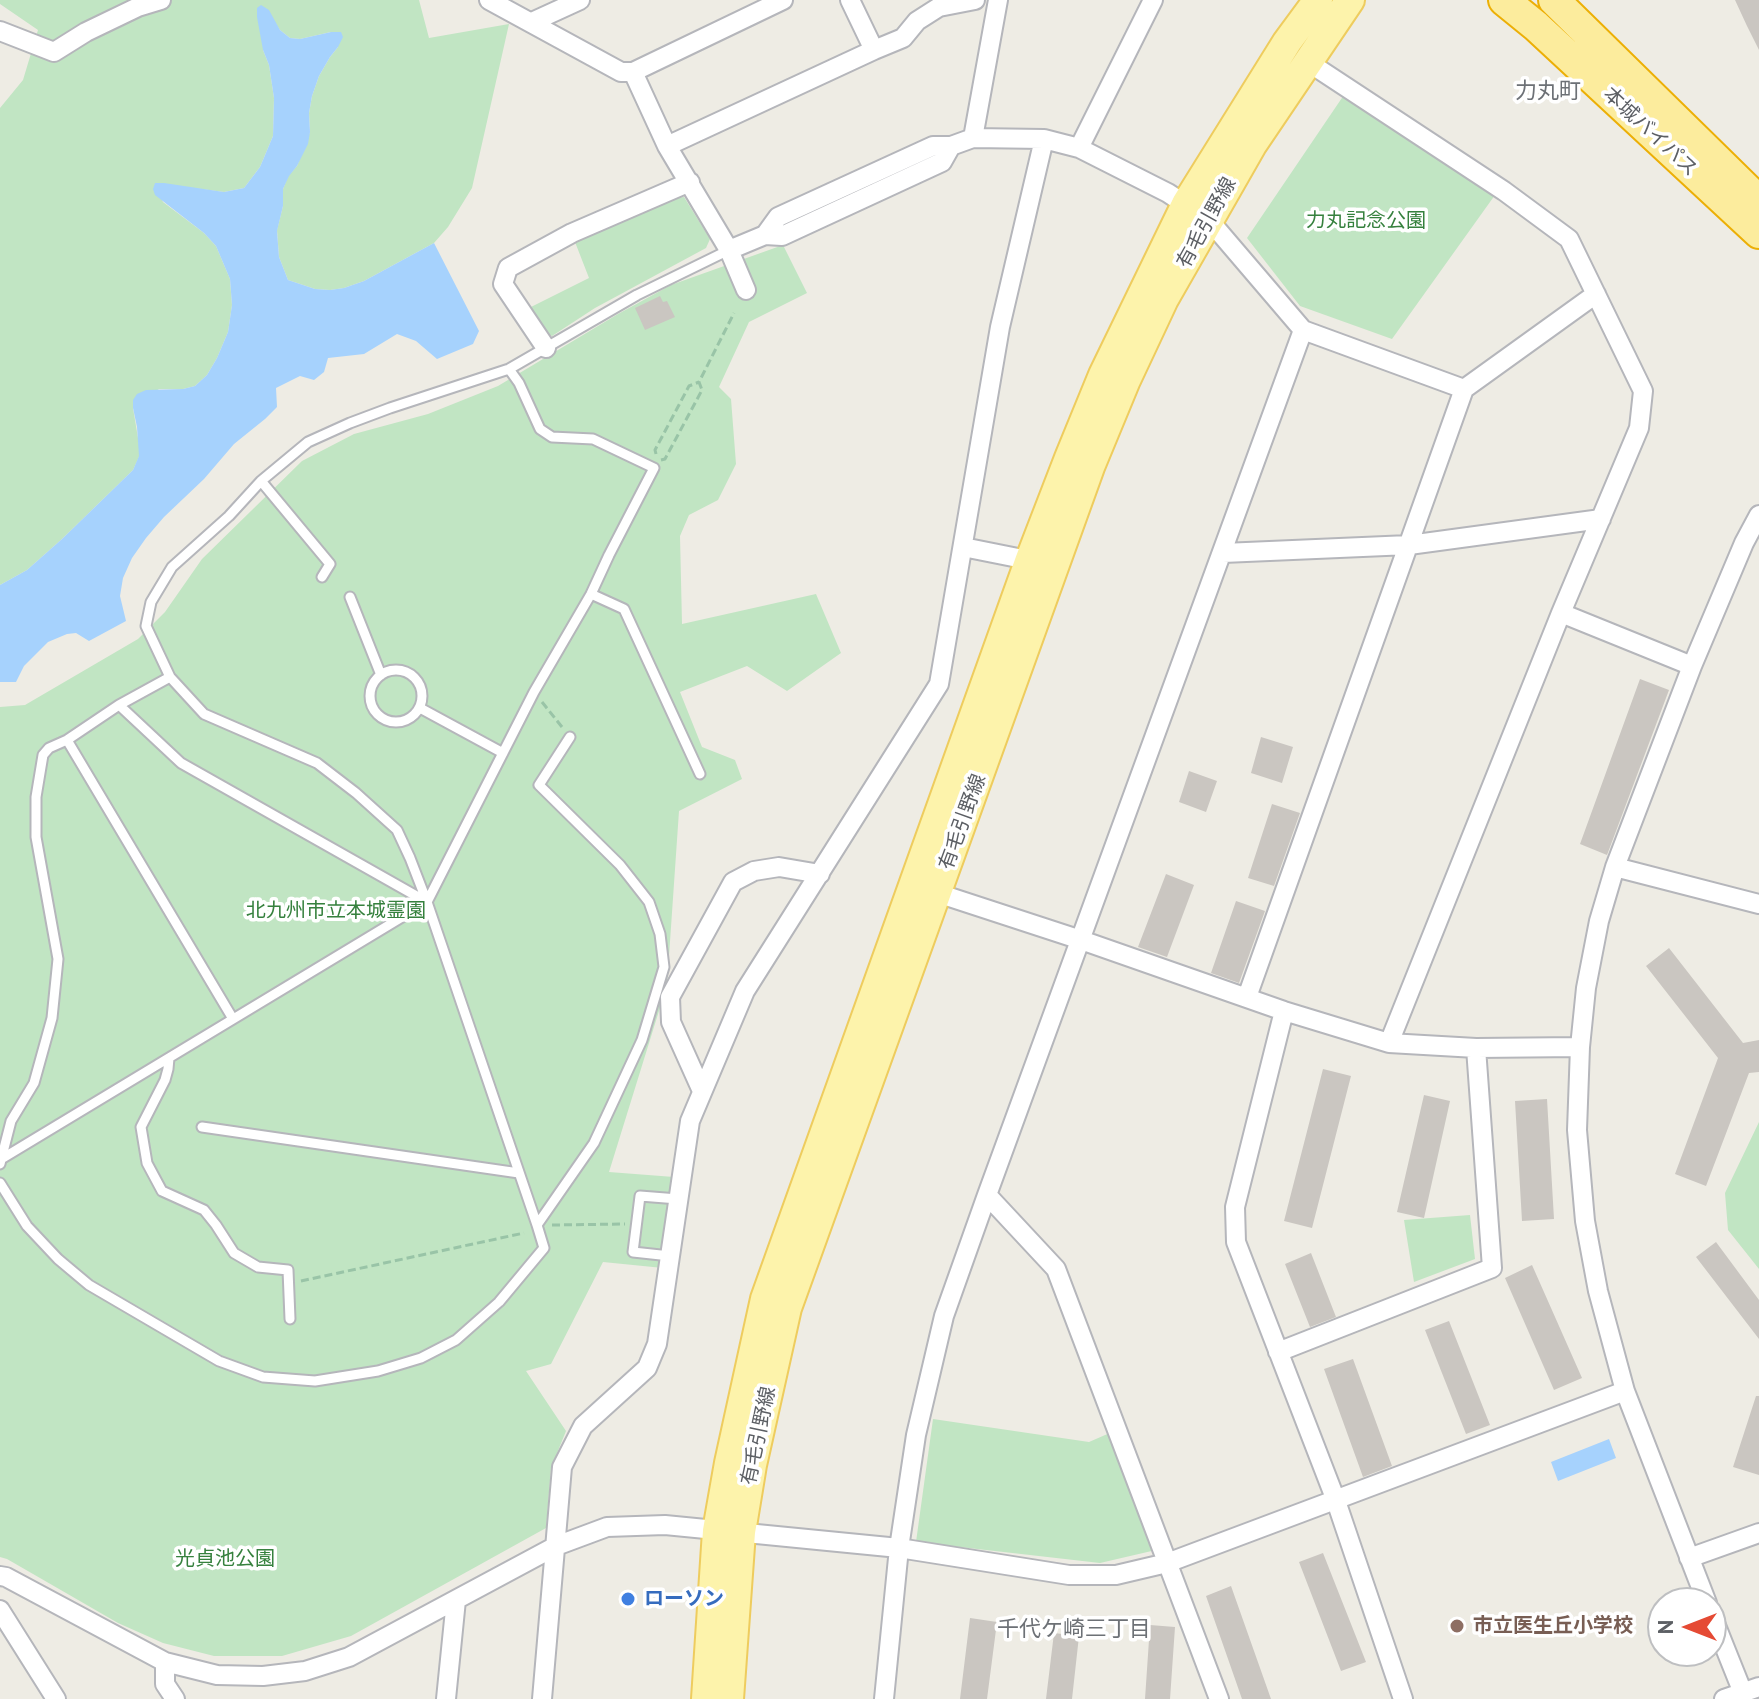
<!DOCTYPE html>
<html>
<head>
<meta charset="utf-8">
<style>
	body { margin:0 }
	#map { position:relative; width:1759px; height:1699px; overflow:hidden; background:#eeece4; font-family:"PT Sans",sans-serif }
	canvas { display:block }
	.north { position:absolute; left:1647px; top:1587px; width:80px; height:80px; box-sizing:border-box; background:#fff; border:2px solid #bebfc1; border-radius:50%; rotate:270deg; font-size:22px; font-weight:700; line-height:32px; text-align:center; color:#5c5f64 }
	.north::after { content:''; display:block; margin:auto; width:28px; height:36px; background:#e54a34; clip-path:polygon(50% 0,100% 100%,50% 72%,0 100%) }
</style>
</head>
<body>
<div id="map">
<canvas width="1759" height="1699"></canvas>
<div class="north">N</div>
</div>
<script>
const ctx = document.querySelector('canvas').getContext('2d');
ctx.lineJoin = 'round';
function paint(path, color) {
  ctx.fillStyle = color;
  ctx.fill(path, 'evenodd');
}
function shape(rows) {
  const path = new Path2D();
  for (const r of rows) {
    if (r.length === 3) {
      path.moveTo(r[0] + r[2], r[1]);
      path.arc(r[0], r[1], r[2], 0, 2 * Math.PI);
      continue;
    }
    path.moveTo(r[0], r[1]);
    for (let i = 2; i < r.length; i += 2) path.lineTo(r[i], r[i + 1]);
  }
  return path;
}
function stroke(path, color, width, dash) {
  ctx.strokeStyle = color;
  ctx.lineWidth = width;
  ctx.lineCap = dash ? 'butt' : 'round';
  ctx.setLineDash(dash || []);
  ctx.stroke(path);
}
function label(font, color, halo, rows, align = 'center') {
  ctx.font = font + ' "PT Sans","Noto Sans JP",sans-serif';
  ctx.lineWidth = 7;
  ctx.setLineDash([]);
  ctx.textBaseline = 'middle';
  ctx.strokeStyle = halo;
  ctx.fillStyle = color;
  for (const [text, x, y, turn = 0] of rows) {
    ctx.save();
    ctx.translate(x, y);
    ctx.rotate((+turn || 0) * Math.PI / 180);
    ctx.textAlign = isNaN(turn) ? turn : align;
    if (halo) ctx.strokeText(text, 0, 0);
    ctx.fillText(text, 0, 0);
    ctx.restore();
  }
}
paint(shape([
	[0,0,419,0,429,38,509,24,472,188,448,227,434,243,364,281,344,288,330,290,315,289,288,280,279,257,277,230,283,206,283,189,288,176,297,166,310,132,309,113,312,96,319,76,330,57,338,47,331,32,300,39,290,38,280,30,275,23,263,50,269,65,274,98,273,136,260,167,244,188,224,192,155,183,163,202,204,233,216,246,230,279,232,305,228,332,217,358,207,375,195,386,183,389,159,389,133,408,139,444,139,457,133,470,62,539,27,570,0,585,0,108,23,80,38,30,0,4],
	[1350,86,1495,195,1392,339,1300,306,1247,238],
	[684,197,710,239,706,248,595,308,552,336,547,334,529,308,589,278,575,242,675,198],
	[783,245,807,293,749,322,719,387,731,399,736,464,718,500,689,515,680,536,682,624,816,594,841,653,787,691,747,666,680,692,702,747,735,760,742,779,679,811,667,985,609,1172,674,1177,663,1268,603,1262,551,1364,526,1371,566,1431,551,1468,546,1528,351,1636,282,1656,214,1656,163,1643,118,1623,7,1559,0,1557,0,707,25,705,138,639,165,612,202,559,302,461,354,434,428,414,498,386,618,314,671,285],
	[1759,1122,1759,1269,1728,1230,1725,1193],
	[1470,1215,1475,1259,1414,1282,1404,1220],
	[933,1419,1089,1442,1112,1432,1156,1550,1100,1563,916,1542]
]), '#c1e5c3');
paint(shape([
	[261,5,269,10,280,30,290,38,300,39,331,32,341,32,343,37,338,47,330,57,319,76,312,96,309,113,310,132,308,144,297,166,289,176,283,189,283,206,277,231,279,257,288,280,315,289,330,290,344,288,364,281,434,243,479,331,473,344,437,359,416,341,397,334,364,354,328,358,324,372,314,380,300,376,276,388,277,407,265,419,234,444,204,479,164,517,146,538,132,558,123,578,120,596,126,621,89,641,76,633,67,634,48,642,24,666,16,682,0,682,0,585,27,570,62,539,133,470,139,456,137,427,133,408,133,400,137,394,146,390,183,389,195,386,207,375,217,358,228,332,232,305,230,279,216,246,204,233,155,195,153,189,155,183,164,183,224,192,244,188,260,167,273,136,274,98,269,65,263,50,257,17,257,8],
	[1609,1439,1616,1458,1558,1481,1551,1462]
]), '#a6d2fd');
paint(shape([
	[1735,0,1759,0,1759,50,1747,26],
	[660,296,663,302,667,301,675,317,645,330,635,308],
	[1640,679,1669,690,1607,855,1580,844],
	[1261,737,1293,747,1282,783,1251,773],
	[1189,771,1217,781,1206,812,1179,802],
	[1272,804,1300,813,1274,886,1248,878],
	[1166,874,1194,885,1167,957,1138,947],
	[1236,901,1265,911,1239,983,1211,973],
	[1669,948,1743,1043,1759,1040,1759,1072,1749,1073,1706,1186,1675,1174,1718,1058,1646,966],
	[1323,1069,1351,1076,1312,1228,1284,1221],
	[1424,1095,1450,1101,1424,1218,1397,1212],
	[1547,1099,1554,1219,1522,1221,1515,1101],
	[1716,1242,1759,1300,1759,1339,1696,1257],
	[1311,1253,1336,1317,1310,1327,1285,1264],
	[1532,1265,1582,1378,1554,1390,1505,1278],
	[1449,1321,1490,1425,1466,1434,1425,1330],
	[1353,1359,1392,1466,1363,1477,1324,1369],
	[1756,1396,1759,1396,1759,1475,1733,1467],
	[1323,1553,1366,1662,1341,1671,1299,1562],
	[1231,1586,1271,1699,1242,1699,1206,1596],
	[970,1618,997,1622,987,1699,960,1699],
	[1150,1625,1175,1627,1170,1699,1145,1699],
	[1054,1633,1079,1636,1072,1699,1046,1699]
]), '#cac6c1');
const service = shape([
	[261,481,330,564,322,577],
	[591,594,624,609,700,774],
	[350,597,381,675],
	[396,696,26],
	[119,705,181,763,427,902],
	[420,708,503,753],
	[67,740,119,705,170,677],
	[169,1058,168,1069,165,1080,141,1127,147,1163,162,1191,204,1210,216,1225,234,1253,258,1267,288,1270,290,1319],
	[202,1127,519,1173],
	[3,1158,427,902,534,692,591,594,609,555,654,468,593,439,552,437,540,429,519,383,509,369],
	[0,1164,11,1121,34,1083,52,1018,58,959,36,837,36,797,43,755,49,748,67,740,233,1019],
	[0,1183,27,1226,58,1259,89,1285,219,1361,263,1377,315,1381,378,1371,421,1358,456,1340,499,1302,544,1248,537,1225,427,902,410,858,397,830,356,793,317,763,204,714,170,677,146,626,151,602,172,567,229,516,261,481,308,442,350,423,390,408,509,369,637,295,729,250],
	[537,1225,594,1143,642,1040,664,967,660,934,649,902,620,865,539,785,570,737],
	[670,1256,633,1252,640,1196,678,1199]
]);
const minor = shape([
	[489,0,621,72,633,72,667,146,729,250,746,290],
	[850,0,874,50],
	[532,22,580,0],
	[0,31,54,52,86,32,138,7,161,0],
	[1308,62,1504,191,1569,239,1643,391,1639,428,1561,613,1389,1043],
	[633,72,783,0],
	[973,138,998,0],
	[667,146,874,50,903,38,917,21,939,7,975,0],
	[1079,148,1153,0],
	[765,235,778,217,933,146,951,146,973,138,1044,139,1079,148,1168,193,1209,220,1303,330,1464,389],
	[729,250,765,235,782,236,942,162,951,146],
	[546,348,503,284,508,268,572,233,690,182],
	[963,547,1038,562],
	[1223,553,1409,545,1601,519],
	[1561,613,1692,666],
	[1615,867,1759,904],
	[928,890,1081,940,1284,1011,1389,1043,1476,1048,1580,1047],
	[1247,997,1464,389,1596,294],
	[1284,1011,1235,1207,1236,1242,1335,1498,1403,1699],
	[702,1091,671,1022,670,997,733,882,754,871,779,867,820,874],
	[987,1195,1056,1269,1219,1699],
	[1278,1352,1492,1268,1476,1048],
	[1689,1558,1759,1533],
	[0,1576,6,1577,165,1662,217,1675,263,1676,305,1671,349,1657,556,1546,607,1527,665,1525,899,1548,1069,1575,1116,1575,1167,1563,1625,1391],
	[1707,1603,1625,1391,1598,1291,1585,1221,1577,1130,1580,1047,1586,988,1599,921,1615,867,1692,666,1744,543,1759,515],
	[0,1610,56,1699],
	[1711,1613,1743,1693],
	[165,1662,165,1684,175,1699],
	[446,1699,456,1600],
	[542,1699,562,1467,583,1426,647,1368,657,1344,690,1121,745,991,939,684,1000,327,1044,139],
	[884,1699,899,1548,916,1435,944,1316,987,1195,1303,330],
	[1724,1699,1759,1687]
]);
const primary = shape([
	[706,1699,717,1531,729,1463,765,1299,1030,559,1069,458,1103,375,1186,204,1287,42,1318,0],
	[729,1699,741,1532,752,1465,787,1308,1090,467,1126,380,1164,299,1252,145,1350,0]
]);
const trunk = shape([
	[1504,0,1536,26,1759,233],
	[1554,0,1759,201]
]);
stroke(service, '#b5b6bb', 13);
stroke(minor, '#b5b6bb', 22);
stroke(primary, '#eecc5e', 32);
stroke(trunk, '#ecaf06', 34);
stroke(shape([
	[656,454,655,450,689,386,699,382],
	[661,460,665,459,702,390,699,382,734,313],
	[542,702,562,727],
	[552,1225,625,1224],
	[301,1281,524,1233]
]), '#99c4a7', 3, [8, 4]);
stroke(service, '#fff', 9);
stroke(minor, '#fff', 18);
stroke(primary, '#fdf3ab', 28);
stroke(trunk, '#fcec9d', 30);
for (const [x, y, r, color] of [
	[628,1599,8,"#3f7fe0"],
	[1457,1626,8,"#8d6e63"]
]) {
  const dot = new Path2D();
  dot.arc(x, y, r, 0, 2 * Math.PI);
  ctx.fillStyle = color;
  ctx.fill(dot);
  stroke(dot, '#fff', 3);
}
label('20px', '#5c5f64', '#fff', [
	["本城バイパス",1650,132,43],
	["有毛引野線",1207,223,-61],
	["有毛引野線",963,822,-70],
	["有毛引野線",759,1436,-78]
]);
label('20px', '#36813e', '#fff', [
	["力丸記念公園",1366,221],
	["北九州市立本城霊園",336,911],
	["光貞池公園",225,1559]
]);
label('bold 20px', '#366cbe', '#fff', [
	["ローソン",644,1599]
], 'left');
label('bold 20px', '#785e54', '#fff', [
	["市立医生丘小学校",1473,1626]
], 'left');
label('22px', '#6d7176', '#fff', [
	["力丸町",1548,92],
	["千代ケ崎三丁目",1074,1630]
]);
</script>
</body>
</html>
